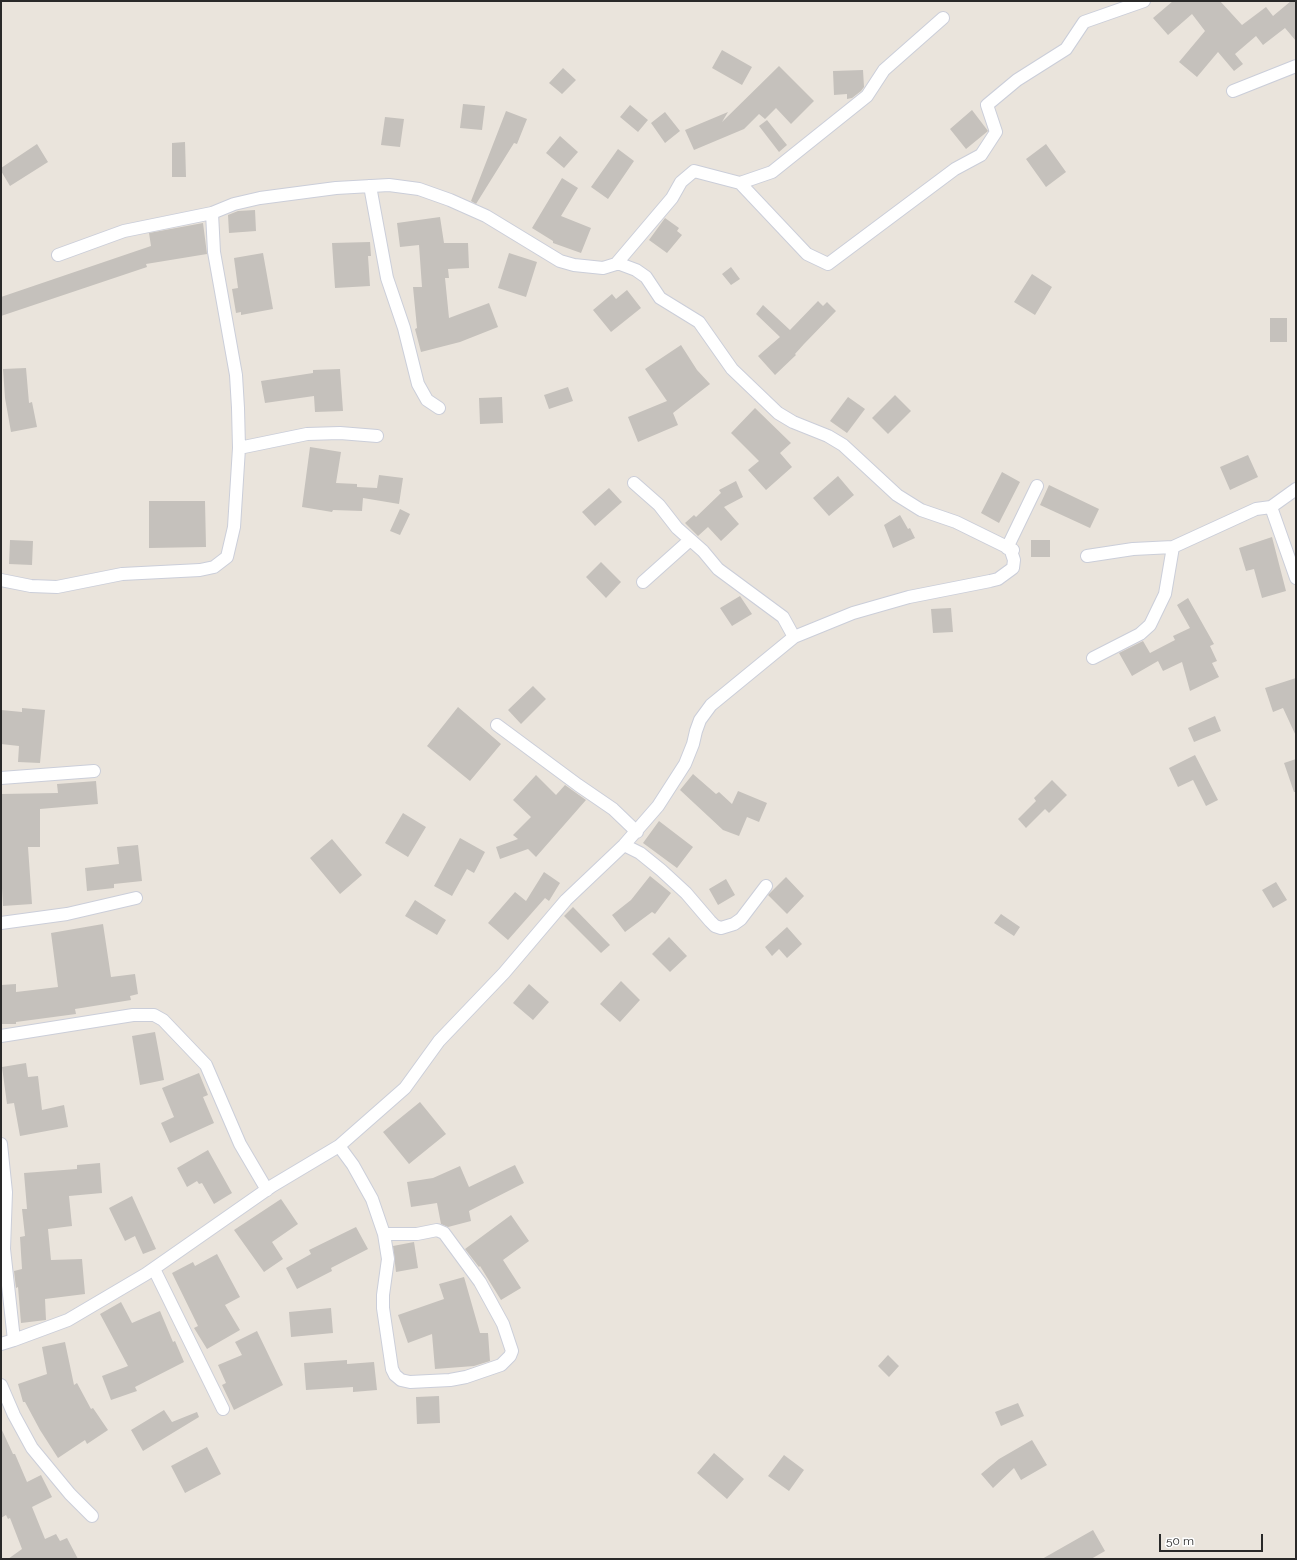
<!DOCTYPE html>
<html>
<head>
<meta charset="utf-8">
<style>
	body { margin:0 }
	#map { position:relative; width:1297px; height:1560px; overflow:hidden; background:#eae4dc; font-family:Raleway,sans-serif }
	canvas { display:block }
	.frame { position:absolute; inset:0; border:2px solid #292929; pointer-events:none }
	.scale { position:absolute; left:1159px; top:1534px; width:104px; height:18px; box-sizing:border-box; border:2px solid #292929; border-top:0; padding-left:5px; font-size:12px; line-height:14px; white-space:nowrap; color:#292929; -webkit-text-stroke:3px #fff; paint-order:stroke }
</style>
</head>
<body>
<div id="map">
<canvas width="1297" height="1560"></canvas>
<div class="frame"></div>
<div class="scale">50 m</div>
</div>
<script>
const ctx = document.querySelector('canvas').getContext('2d');
ctx.lineJoin = 'round';
function paint(path, color) {
  ctx.fillStyle = color;
  ctx.fill(path, 'evenodd');
}
function shape(rows) {
  const path = new Path2D();
  for (const r of rows) {
    path.moveTo(r[0], r[1]);
    for (let i = 2; i < r.length; i += 2) path.lineTo(r[i], r[i + 1]);
  }
  return path;
}
function stroke(path, color, width, dash) {
  ctx.strokeStyle = color;
  ctx.lineWidth = width;
  ctx.lineCap = dash ? 'butt' : 'round';
  ctx.setLineDash(dash || []);
  ctx.stroke(path);
}
paint(shape([
	[1173,1,1220,1,1242,25,1266,7,1273,16,1291,1,1296,1,1296,41,1285,28,1263,45,1256,36,1235,54,1243,64,1234,71,1218,52,1197,77,1179,62,1205,31,1192,14,1168,35,1153,18],
	[722,50,752,67,742,85,712,68],
	[779,66,814,101,791,124,776,108,765,119,759,114,744,129,694,150,685,130,728,112,722,122],
	[563,68,576,80,562,94,549,83],
	[863,70,864,87,861,91,852,98,847,99,847,94,834,95,833,71],
	[463,104,485,106,482,130,460,128],
	[630,105,648,120,638,132,620,117],
	[972,110,988,131,966,149,950,129],
	[506,111,527,119,517,144,514,143,476,204,471,201],
	[665,112,680,131,665,143,651,123],
	[385,117,404,119,400,147,381,145],
	[767,120,787,145,779,152,759,126],
	[560,136,578,152,564,168,546,153],
	[185,142,186,177,172,177,172,143],
	[37,144,48,162,10,186,1,171,1,168],
	[1046,144,1066,172,1046,187,1026,159],
	[618,149,634,161,608,199,591,187],
	[562,178,578,188,561,216,591,228,581,253,553,243,553,241,532,228],
	[255,210,256,231,229,233,228,215,238,211],
	[440,217,444,243,468,243,469,268,448,269,449,278,445,278,449,318,489,303,498,327,460,342,421,352,415,329,417,328,413,287,422,287,419,245,400,247,397,223],
	[665,218,679,228,677,231,682,235,667,253,649,240],
	[203,223,207,254,146,264,147,267,1,316,1,297,151,246,149,233],
	[370,242,371,256,368,256,370,286,335,288,332,243],
	[263,253,273,309,241,315,241,312,236,313,232,289,238,288,234,258],
	[509,253,537,262,526,297,498,288],
	[731,267,740,279,731,285,722,274],
	[1032,274,1052,287,1035,315,1014,302],
	[627,290,641,308,611,332,593,310,612,294,616,299],
	[818,301,823,306,827,302,836,311,804,344,795,354,796,355,775,375,758,356,780,337,756,314,763,305,790,330],
	[1270,318,1287,318,1287,342,1270,342],
	[681,345,697,370,710,384,673,413,678,425,638,442,628,417,667,401,645,369],
	[26,368,29,403,32,402,37,427,11,432,5,398,3,369],
	[340,369,343,411,315,412,314,396,265,403,261,381,313,373,313,370],
	[568,387,573,401,549,409,544,395],
	[895,395,911,411,888,434,872,418],
	[502,397,503,423,480,424,479,398],
	[848,397,865,409,847,433,830,421],
	[755,408,791,443,780,453,792,467,766,490,748,470,759,461,731,433],
	[310,447,341,452,336,483,357,484,357,487,377,488,379,475,403,478,399,504,363,498,362,511,333,510,332,512,302,507],
	[1248,455,1258,477,1230,490,1220,467],
	[1002,472,1020,482,999,523,981,513],
	[838,476,854,495,829,516,813,498],
	[736,481,743,497,724,507,739,524,721,541,708,527,698,536,685,523,694,515,696,517,721,493,719,490],
	[1049,485,1099,509,1090,528,1040,505],
	[609,488,622,502,595,526,582,512],
	[149,501,205,501,206,547,149,548],
	[400,509,410,514,400,535,390,531],
	[900,515,908,529,910,528,915,538,893,548,884,525],
	[1272,537,1286,591,1262,598,1254,569,1246,571,1239,548],
	[10,540,33,541,32,565,9,564],
	[1031,540,1050,540,1050,557,1031,557],
	[601,562,621,582,606,598,586,577],
	[740,596,752,614,732,626,720,608],
	[1188,598,1214,644,1210,646,1217,661,1212,663,1219,677,1190,691,1182,662,1163,671,1158,661,1132,676,1119,653,1143,641,1150,653,1175,640,1173,636,1190,628,1177,605],
	[951,608,953,632,933,633,931,609],
	[1296,678,1296,736,1283,708,1273,712,1265,688],
	[533,686,546,699,521,724,508,710],
	[458,707,501,744,470,781,427,746],
	[22,708,45,710,40,763,18,762,19,746,1,744,1,710,22,712],
	[1215,716,1221,731,1194,742,1188,728],
	[1195,755,1218,800,1206,806,1193,780,1178,787,1169,768],
	[1296,759,1296,792,1294,792,1284,763],
	[693,774,716,794,719,792,732,804,738,791,767,803,759,822,747,817,739,836,723,830,680,790],
	[536,775,556,795,565,785,586,800,536,857,528,849,500,859,496,847,518,839,513,835,531,817,513,800],
	[1052,780,1067,795,1049,813,1045,809,1026,828,1018,819,1036,801,1034,798],
	[96,781,98,804,40,809,40,847,28,847,32,904,3,906,1,870,1,794,58,793,57,784],
	[403,813,426,827,408,857,385,843],
	[659,821,693,847,677,868,643,843],
	[460,838,485,852,474,873,467,869,452,896,434,886],
	[332,839,362,875,340,894,310,858],
	[138,845,142,881,114,884,114,888,87,891,85,868,119,864,117,847],
	[544,872,560,883,549,901,545,898,508,940,488,923,515,892,526,901],
	[650,876,671,893,655,914,652,912,625,932,612,915,631,900],
	[786,877,804,896,787,914,768,895],
	[726,879,735,895,718,905,709,889],
	[1276,882,1287,900,1273,908,1262,890],
	[415,900,446,920,437,935,405,916],
	[573,907,610,945,601,953,564,916],
	[1001,914,1020,927,1014,936,994,923],
	[103,924,111,977,135,974,138,994,130,996,131,1000,75,1009,76,1014,16,1022,16,1024,1,1024,1,985,16,984,16,992,58,987,51,933],
	[787,927,802,944,787,958,779,949,772,956,765,947],
	[669,937,687,956,670,972,652,954],
	[621,981,640,1000,620,1022,600,1004],
	[529,984,549,1002,533,1020,513,1003],
	[155,1032,164,1080,140,1085,132,1036],
	[26,1063,28,1077,38,1076,42,1110,64,1105,68,1127,20,1136,14,1103,7,1104,2,1067],
	[199,1073,208,1095,203,1097,214,1123,170,1143,161,1123,174,1117,162,1088],
	[420,1102,446,1134,409,1164,383,1132],
	[208,1150,232,1193,214,1204,202,1183,199,1184,197,1181,187,1187,177,1168],
	[100,1163,102,1193,69,1196,72,1226,48,1229,51,1260,82,1259,85,1294,45,1299,46,1320,21,1323,18,1287,16,1288,14,1271,22,1269,20,1237,25,1236,22,1209,27,1209,24,1173,77,1169,77,1165],
	[515,1165,524,1183,469,1211,471,1221,448,1227,441,1224,437,1203,411,1207,407,1182,433,1178,460,1166,469,1187],
	[132,1196,156,1249,143,1254,135,1236,125,1241,109,1208],
	[281,1199,298,1224,272,1242,283,1259,264,1272,234,1230],
	[511,1215,529,1241,503,1260,521,1288,501,1300,480,1266,479,1267,465,1249],
	[356,1227,368,1249,331,1268,332,1271,297,1289,286,1268,311,1254,309,1250],
	[414,1242,418,1268,396,1272,393,1246],
	[217,1254,240,1297,225,1305,240,1330,207,1349,194,1328,198,1326,172,1273,193,1262,195,1266],
	[464,1277,480,1333,488,1333,490,1361,474,1366,435,1369,432,1334,408,1343,398,1315,444,1299,439,1284],
	[121,1302,132,1323,160,1311,173,1342,175,1341,184,1362,135,1387,137,1391,111,1400,102,1376,128,1366,100,1314],
	[331,1308,333,1333,291,1337,289,1312],
	[257,1331,283,1385,234,1410,222,1385,226,1383,218,1365,242,1355,235,1342],
	[65,1342,74,1385,77,1383,91,1409,93,1408,108,1430,87,1444,85,1440,58,1458,40,1430,25,1402,23,1402,18,1384,47,1374,42,1347],
	[888,1355,899,1366,889,1377,878,1366],
	[347,1360,347,1364,374,1362,377,1390,353,1392,353,1387,306,1390,304,1363],
	[439,1396,440,1423,417,1424,416,1397],
	[1018,1403,1024,1416,1001,1426,995,1412],
	[164,1410,172,1422,197,1412,199,1417,143,1451,131,1430],
	[1,1428,13,1454,15,1454,27,1482,41,1475,52,1497,32,1507,45,1539,56,1534,60,1541,67,1538,78,1559,8,1559,22,1549,10,1518,8,1519,6,1515,1,1518],
	[1032,1440,1047,1465,1021,1480,1014,1468,993,1488,981,1474,999,1459],
	[207,1447,221,1474,185,1493,171,1466],
	[714,1453,744,1479,727,1499,697,1473],
	[784,1455,804,1470,789,1491,768,1476],
	[1093,1530,1105,1551,1091,1559,1042,1559]
]), '#c5c1bc');
const minor = shape([
	[1233,91,1296,66],
	[740,183,807,254,828,264,955,169,981,155,996,132,987,105,1017,80,1066,49,1084,22,1144,1],
	[370,186,387,278,404,328,418,384,427,400,439,408],
	[58,255,124,231,212,213,234,204,260,198,336,188,389,185,419,189,450,200,486,216,560,261,574,265,603,268,616,264,672,198,681,182,694,171,740,183,772,172,867,96,884,70,943,18],
	[239,448,307,434,340,433,377,436],
	[634,483,659,505,677,528,703,551,718,569,783,617,794,637],
	[1271,507,1296,578],
	[1007,548,1037,486],
	[1087,556,1133,549,1173,547,1256,509,1271,507,1296,489],
	[1,580,31,586,57,587,122,574,200,570,214,567,227,557,234,527,239,448,238,408,236,375,214,252,212,213],
	[643,582,690,540],
	[1093,658,1140,634,1150,625,1165,594,1173,547],
	[497,725,578,785,613,809,637,832],
	[1,778,94,771],
	[624,845,640,853,661,870,686,893,710,921,715,926,721,928,734,924,741,919,766,886],
	[1,923,67,914,136,898],
	[1,1036,133,1015,154,1015,163,1020,206,1065,240,1144,267,1190],
	[1,1144,6,1192,4,1249,14,1340,1,1344],
	[339,1146,353,1165,372,1199,384,1234,388,1259,383,1295,383,1308,392,1369,395,1375,401,1380,410,1382,450,1380,466,1377,501,1365,510,1356,512,1351,503,1324,480,1282,444,1233,437,1230,417,1234,384,1234],
	[154,1269,223,1409],
	[14,1340,68,1320,146,1274,272,1186,339,1146,405,1088,439,1041,504,973,566,900,624,845,658,806,685,764,693,744,696,731,700,720,711,705,794,637,853,613,909,597,990,581,998,579,1013,568,1014,560,1011,551,1013,550,956,522,921,510,897,495,843,445,828,436,793,422,778,413,732,369,699,322,660,298,646,277,636,270,620,264,616,264],
	[1,1385,14,1415,32,1448,70,1494,92,1516]
]);
stroke(minor, '#cbced9', 14);
stroke(minor, '#fff', 12);
</script>
</body>
</html>
